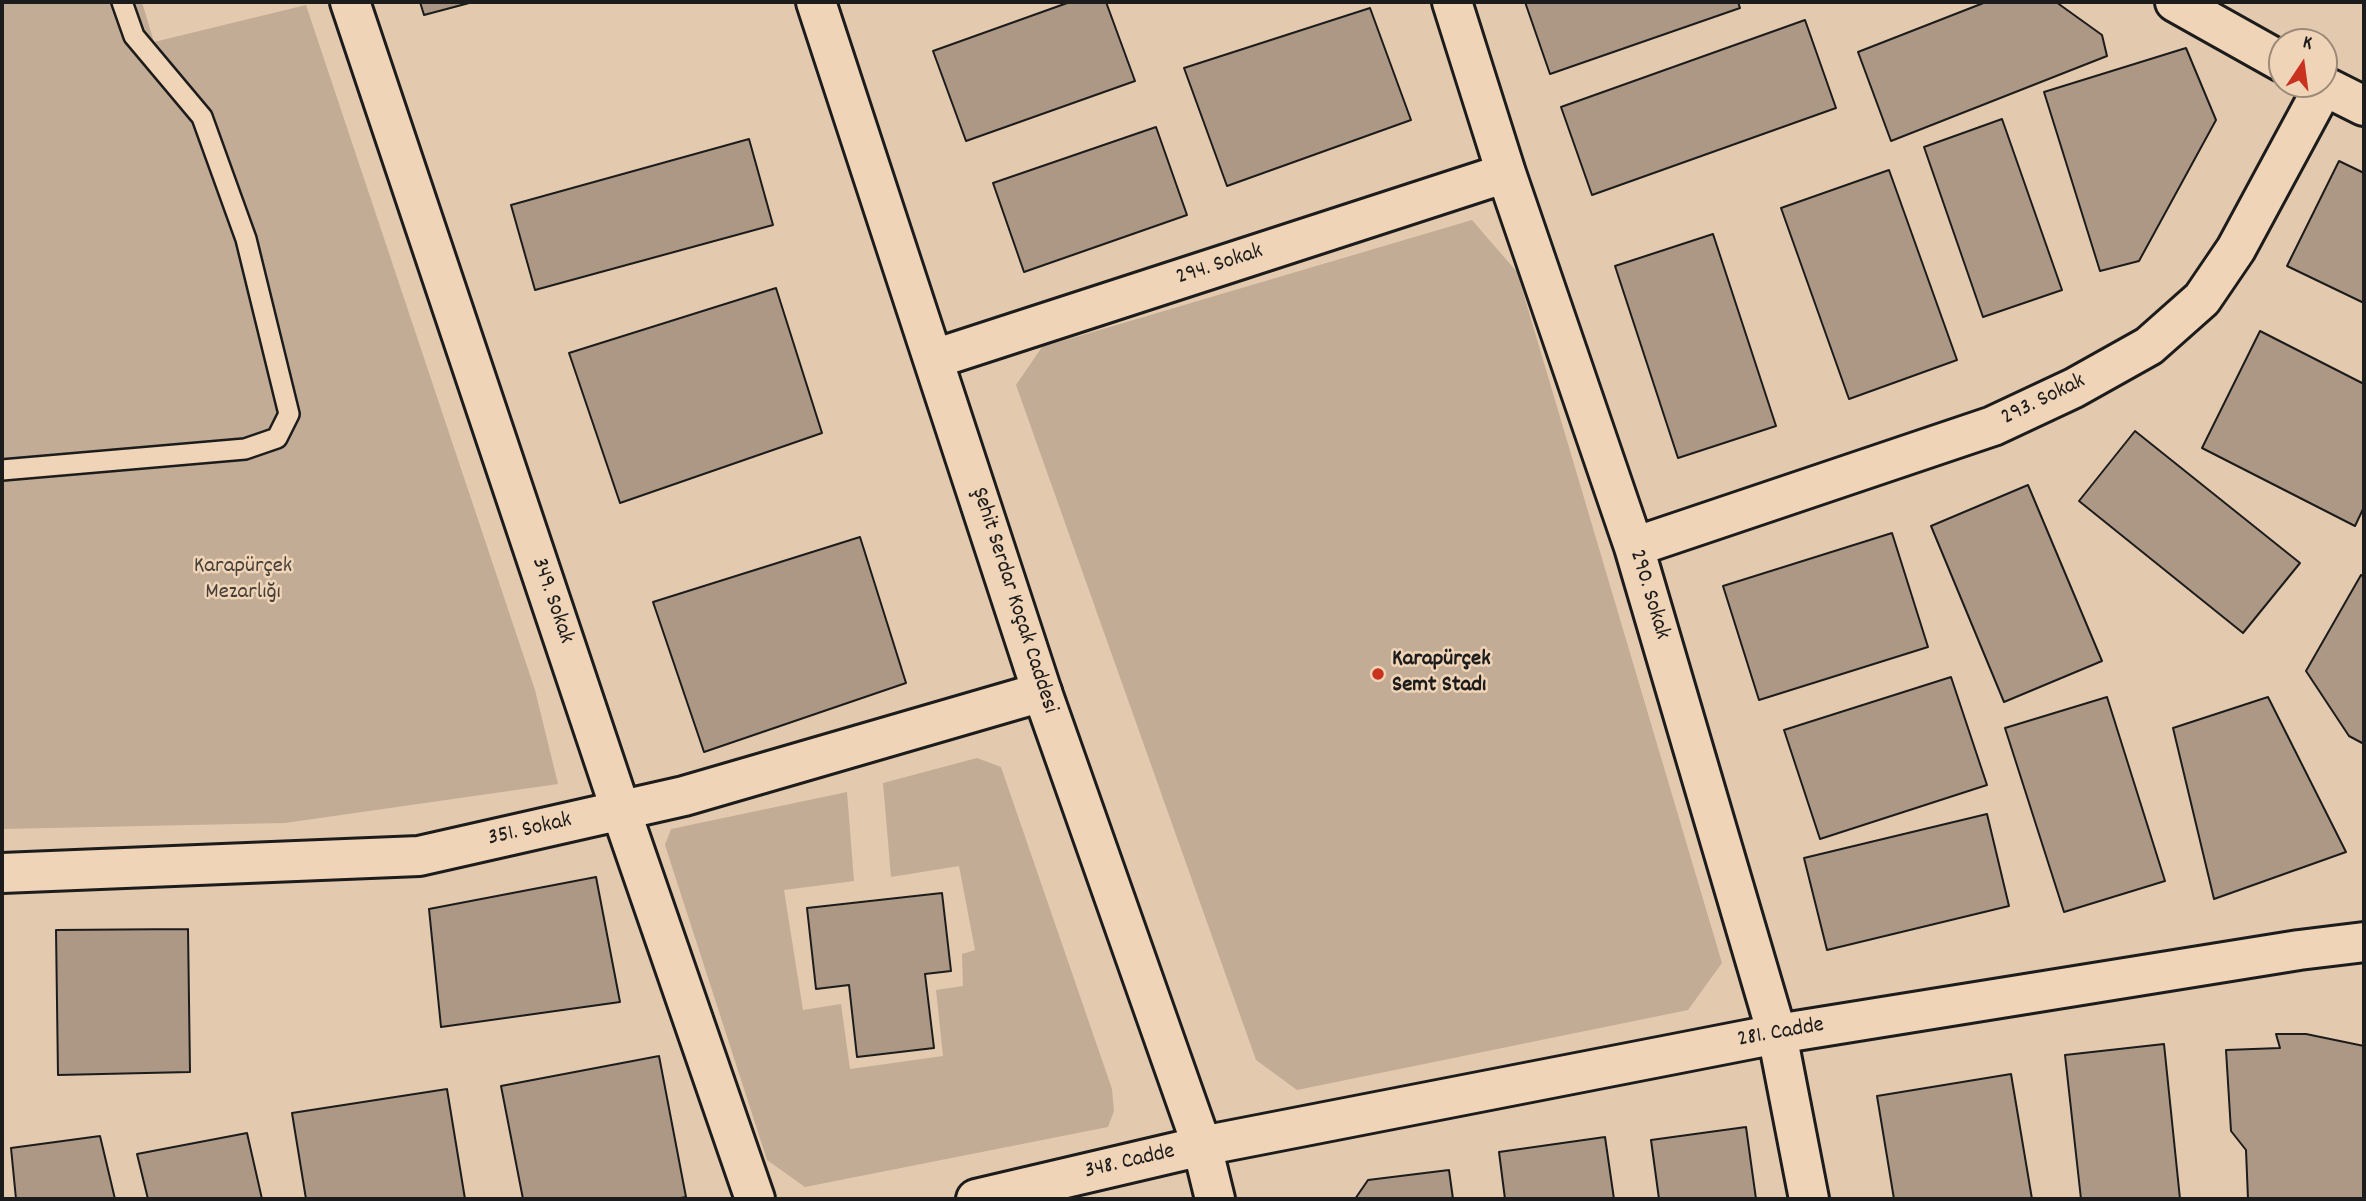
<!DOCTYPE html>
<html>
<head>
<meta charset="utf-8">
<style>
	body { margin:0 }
	#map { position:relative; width:2366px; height:1201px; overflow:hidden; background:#e3c9ae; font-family:Dekko,sans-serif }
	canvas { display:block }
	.frame { position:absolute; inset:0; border:4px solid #1c1c1c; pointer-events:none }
	.north { position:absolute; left:2268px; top:28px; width:70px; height:70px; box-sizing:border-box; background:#f0d4b7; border:2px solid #9b8a79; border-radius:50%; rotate:13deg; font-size:19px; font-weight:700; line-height:28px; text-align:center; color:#1c1c1c }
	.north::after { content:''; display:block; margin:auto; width:24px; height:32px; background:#c8321e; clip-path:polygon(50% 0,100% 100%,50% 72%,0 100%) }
</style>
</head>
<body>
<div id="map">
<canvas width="2366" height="1201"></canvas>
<div class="frame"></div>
<div class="north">K</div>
</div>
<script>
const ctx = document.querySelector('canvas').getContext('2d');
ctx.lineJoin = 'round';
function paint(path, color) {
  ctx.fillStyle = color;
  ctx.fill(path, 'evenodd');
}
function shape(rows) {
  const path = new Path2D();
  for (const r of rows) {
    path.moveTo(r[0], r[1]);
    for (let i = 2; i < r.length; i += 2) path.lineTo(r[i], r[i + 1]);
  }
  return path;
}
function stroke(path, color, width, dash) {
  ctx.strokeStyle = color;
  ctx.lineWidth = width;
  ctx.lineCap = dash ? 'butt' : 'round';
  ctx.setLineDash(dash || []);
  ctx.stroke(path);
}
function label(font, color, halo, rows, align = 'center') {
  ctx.font = font + ' Dekko,sans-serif';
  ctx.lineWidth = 5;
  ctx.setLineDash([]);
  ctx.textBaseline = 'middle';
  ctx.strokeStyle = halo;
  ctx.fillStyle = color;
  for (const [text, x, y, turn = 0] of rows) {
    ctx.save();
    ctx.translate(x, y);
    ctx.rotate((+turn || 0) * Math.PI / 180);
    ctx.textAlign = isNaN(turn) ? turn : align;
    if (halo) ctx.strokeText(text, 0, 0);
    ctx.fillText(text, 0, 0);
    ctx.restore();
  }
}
paint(shape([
	[2,2,142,2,154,42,306,5,535,690,558,784,285,823,2,829],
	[1472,220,1517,272,1722,963,1688,1010,1297,1090,1256,1060,1016,385,1042,347],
	[977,758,1001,767,1112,1089,1114,1111,1108,1127,805,1187,767,1160,665,845,671,829,847,792,854,881,784,890,803,1010,841,1004,850,1069,943,1056,936,990,963,986,962,954,975,950,959,866,891,877,883,783]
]), '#c2ac95');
const building = shape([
	[420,2,473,2,424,15,420,2],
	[1070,2,1106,2,1135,81,966,141,933,51,1070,2],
	[1525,2,1738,2,1740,8,1550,74,1525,2],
	[1986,2,2056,2,2102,35,2107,56,1891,141,1858,52,1986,2],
	[1370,8,1411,120,1227,186,1184,68,1370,8],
	[1805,20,1836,108,1592,195,1561,107,1805,20],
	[2186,48,2216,120,2139,261,2100,271,2044,92,2186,48],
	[2002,119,2062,290,1983,317,1924,147,2002,119],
	[1156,127,1187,215,1024,272,993,183,1156,127],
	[749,139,773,225,535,290,511,205,749,139],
	[2339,161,2364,173,2364,303,2287,266,2339,161],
	[1889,170,1957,360,1849,399,1781,208,1889,170],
	[1713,234,1776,426,1678,458,1615,266,1713,234],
	[776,288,822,433,620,503,569,353,776,288],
	[2260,331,2364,384,2364,507,2355,526,2202,448,2260,331],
	[2135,431,2300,563,2243,633,2079,501,2135,431],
	[2028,485,2102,661,2004,702,1931,526,2028,485],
	[1892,533,1928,647,1759,700,1723,586,1892,533],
	[860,537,906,683,704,752,653,602,860,537],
	[2361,575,2364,577,2364,744,2349,736,2306,671,2361,575],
	[1951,677,1987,785,1820,839,1784,730,1951,677],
	[2107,697,2165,881,2064,912,2005,728,2107,697],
	[2268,697,2346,852,2214,899,2173,728,2268,697],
	[1987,814,2009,906,1827,950,1804,858,1987,814],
	[596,877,620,1002,441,1027,429,909,596,877],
	[942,893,951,971,925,974,934,1048,857,1057,849,985,816,989,807,908,942,893],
	[188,929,190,1072,58,1075,56,930,188,929],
	[2276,1034,2306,1034,2364,1046,2364,1199,2248,1199,2246,1150,2231,1131,2226,1050,2280,1048,2276,1034],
	[2164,1044,2180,1199,2081,1199,2065,1055,2164,1044],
	[659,1056,686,1197,675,1199,523,1199,501,1086,659,1056],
	[2011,1074,2032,1199,1894,1199,1877,1096,2011,1074],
	[447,1089,465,1199,306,1199,292,1113,447,1089],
	[1746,1127,1756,1199,1659,1199,1651,1140,1746,1127],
	[247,1133,262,1199,148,1199,137,1154,247,1133],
	[100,1136,115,1199,16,1199,11,1148,100,1136],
	[1605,1137,1614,1199,1505,1199,1499,1152,1605,1137],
	[1449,1170,1453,1199,1355,1199,1368,1180,1449,1170]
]);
paint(building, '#ac9885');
stroke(building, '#1c1c1c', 2);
const lane = shape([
	[2,470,245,449,277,438,289,414,246,239,202,117,134,36,122,2]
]);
const street = shape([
	[350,2,621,811,755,1199],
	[1452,2,1506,173,1634,547,1777,1034,1809,1199],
	[2175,2,2282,62],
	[2320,84,2364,106],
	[934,359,1506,173],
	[1634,547,1993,426,2074,388,2149,346,2202,299,2236,249,2324,86],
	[2,873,419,856,684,796,1042,692]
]);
const secondary = shape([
	[816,2,1042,692,1202,1146,1215,1199],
	[976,1199,1202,1146,1777,1034,2299,950,2364,942]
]);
stroke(lane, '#1c1c1c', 24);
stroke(street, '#1c1c1c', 44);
stroke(secondary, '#1c1c1c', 44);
stroke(lane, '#f0d4b7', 19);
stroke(street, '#f0d4b7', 38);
stroke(secondary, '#f0d4b7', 38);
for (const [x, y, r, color] of [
	[1378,674,7,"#c8321e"]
]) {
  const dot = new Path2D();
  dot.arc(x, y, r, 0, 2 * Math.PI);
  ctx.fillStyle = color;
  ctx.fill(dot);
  stroke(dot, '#f0d4b7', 2.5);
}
label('23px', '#1c1c1c', '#f0d4b7', [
	["294. Sokak",1220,266,-18],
	["293. Sokak",2044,401,-26],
	["290. Sokak",1648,595,73],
	["349. Sokak",551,601,71],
	["Şehit Serdar Koçak Caddesi",1013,601,72],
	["351. Sokak",530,831,-13],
	["281. Cadde",1781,1034,-10],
	["348. Cadde",1130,1163,-13]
]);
label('23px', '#46403a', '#f0d4b7', [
	["Karapürçek",243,568],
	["Mezarlığı",243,594]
]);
label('bold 23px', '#1c1c1c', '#f0d4b7', [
	["Karapürçek",1392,661],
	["Semt Stadı",1392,687]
], 'left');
</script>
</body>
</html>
